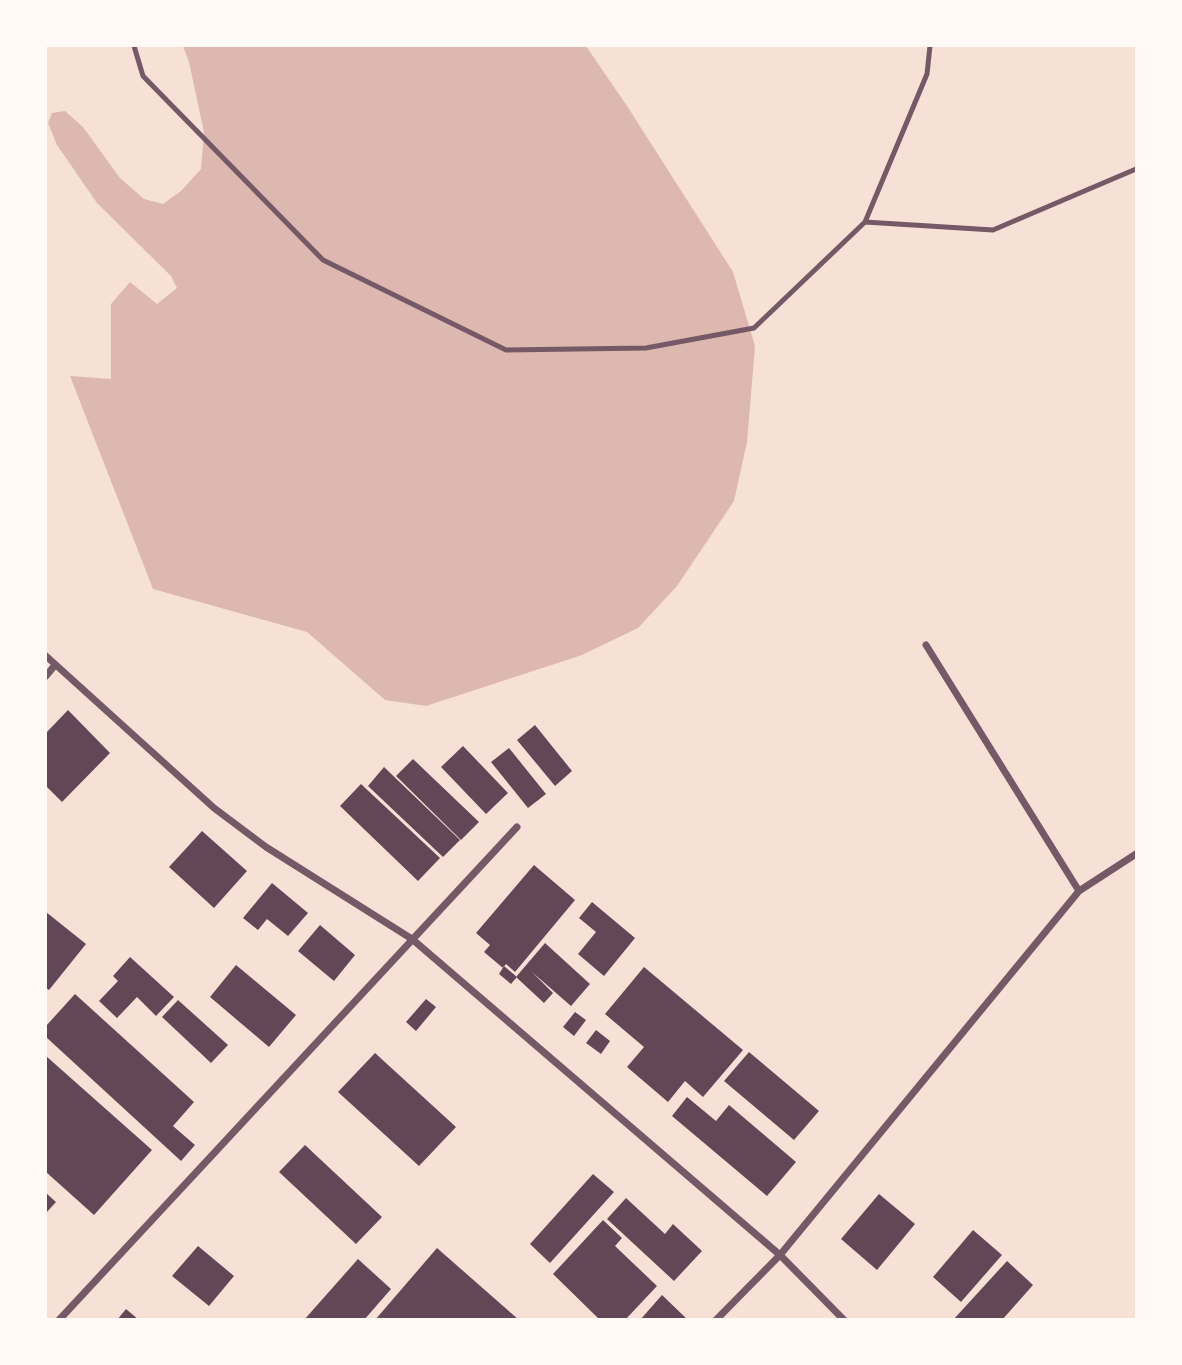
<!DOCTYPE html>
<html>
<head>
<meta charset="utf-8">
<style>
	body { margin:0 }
	#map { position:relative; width:1182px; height:1365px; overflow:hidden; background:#f7e1d7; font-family:Lato,sans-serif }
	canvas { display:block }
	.frame { position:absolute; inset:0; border:47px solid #fffaf5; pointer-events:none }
</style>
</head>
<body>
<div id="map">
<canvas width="1182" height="1365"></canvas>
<div class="frame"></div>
</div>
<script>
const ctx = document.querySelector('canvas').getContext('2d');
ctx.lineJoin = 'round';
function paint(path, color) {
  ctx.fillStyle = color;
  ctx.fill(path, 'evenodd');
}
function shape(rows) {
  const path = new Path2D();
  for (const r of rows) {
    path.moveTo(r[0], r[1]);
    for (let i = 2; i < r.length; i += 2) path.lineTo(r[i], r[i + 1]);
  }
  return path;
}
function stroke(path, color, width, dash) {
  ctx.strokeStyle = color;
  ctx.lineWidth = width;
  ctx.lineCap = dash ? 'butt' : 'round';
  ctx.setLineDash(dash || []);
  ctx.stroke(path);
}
paint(shape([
	[183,46,586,46,629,109,733,272,755,346,747,442,734,501,677,586,638,628,582,655,426,706,385,700,307,632,153,589,70,376,111,379,111,304,130,282,157,304,177,288,171,276,97,203,57,145,48,123,52,113,65,111,83,127,120,178,144,199,163,204,181,191,201,169,204,132,189,62]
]), '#dcb8b0');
paint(shape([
	[68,710,110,753,62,802,46,786,46,733],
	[535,725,572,771,555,786,517,740],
	[463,746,508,793,486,814,441,767],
	[509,748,546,794,528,808,491,762],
	[413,759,479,822,461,840,396,776],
	[384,767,460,840,443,857,368,786],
	[361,784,440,858,418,881,340,806],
	[202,831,247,871,214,908,169,867],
	[534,865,575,900,515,972,506,964,503,968,484,952,490,945,476,933],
	[272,883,308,913,288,936,267,919,258,930,243,918],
	[592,902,635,938,604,976,578,954,596,932,579,918],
	[46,912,86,944,49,990,46,988],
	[320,925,355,955,334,981,298,951],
	[545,943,590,984,571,1006,532,972,553,993,544,1003,516,977],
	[130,957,174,997,156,1016,137,997,117,1018,99,1001,118,981,113,976],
	[236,965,296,1015,269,1047,210,997],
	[504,966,517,977,511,984,499,974],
	[644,967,743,1050,703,1097,685,1081,668,1102,627,1067,644,1047,605,1014],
	[75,994,194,1102,173,1126,195,1145,181,1161,46,1037,46,1026],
	[426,999,436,1007,416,1031,406,1022],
	[178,1000,228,1045,211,1063,162,1017],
	[575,1012,586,1020,574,1036,563,1027],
	[596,1030,610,1041,601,1054,586,1043],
	[749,1052,819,1111,794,1140,724,1081],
	[375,1053,456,1127,419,1166,338,1092],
	[46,1056,152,1150,94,1215,46,1172],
	[687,1097,716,1121,729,1105,796,1162,767,1196,672,1116],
	[305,1145,382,1217,356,1244,279,1172],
	[593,1174,614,1192,550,1263,530,1244],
	[46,1193,56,1202,46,1213],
	[879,1194,915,1224,877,1270,841,1239],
	[626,1198,665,1234,673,1224,702,1251,674,1281,607,1219],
	[603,1220,622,1238,615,1246,657,1286,625,1320,600,1320,553,1274],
	[973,1230,1002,1255,961,1302,933,1277],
	[198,1246,234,1276,209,1306,172,1276],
	[437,1248,519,1320,375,1320],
	[358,1259,391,1289,364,1320,304,1320],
	[1007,1261,1033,1285,1002,1320,953,1320],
	[662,1295,688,1320,640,1320],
	[126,1309,139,1320,117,1320]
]), '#644757');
stroke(shape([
	[134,46,143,76,323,260,506,350,646,348,754,328,865,222,927,74,930,46],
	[865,222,993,230,1136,169]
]), '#755966', 5);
stroke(shape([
	[926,645,1079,891],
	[46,656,214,808,266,847,412,939,780,1255,844,1320],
	[46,676,55,665],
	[59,1320,517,827],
	[716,1320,780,1255,1079,891,1136,854]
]), '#755966', 7);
</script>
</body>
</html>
